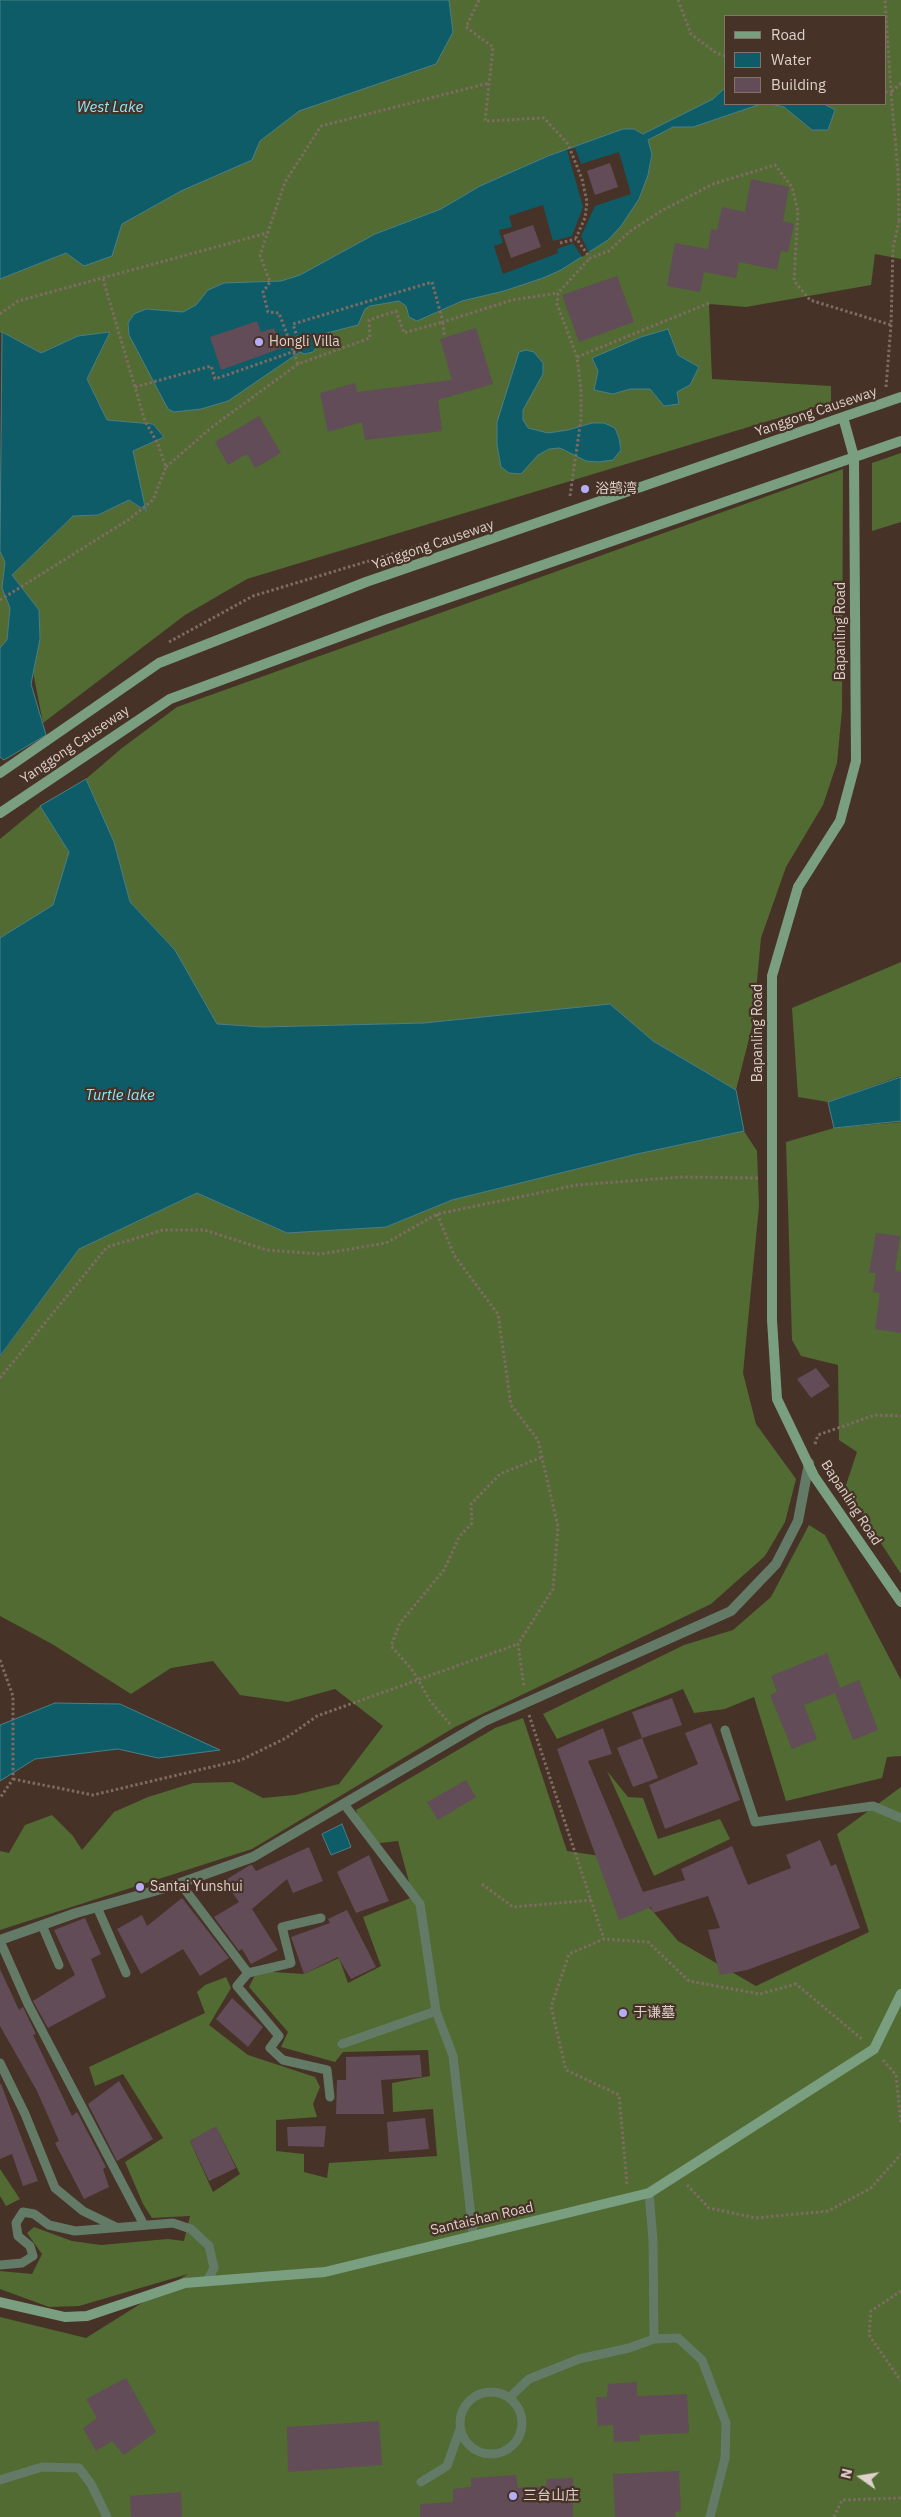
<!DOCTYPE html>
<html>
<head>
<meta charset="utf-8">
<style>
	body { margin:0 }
	#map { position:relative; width:901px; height:2517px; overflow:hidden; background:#473227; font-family:"IBM Plex Sans",sans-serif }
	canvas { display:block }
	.legend { position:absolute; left:724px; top:15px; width:162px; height:90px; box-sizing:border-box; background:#473227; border:1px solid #837268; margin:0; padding:6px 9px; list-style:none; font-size:15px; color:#ded1ca }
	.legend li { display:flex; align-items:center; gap:10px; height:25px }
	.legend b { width:25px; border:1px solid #837268 }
	.north { position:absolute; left:836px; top:2452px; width:50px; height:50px; -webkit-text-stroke:4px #473227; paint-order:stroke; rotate:283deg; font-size:14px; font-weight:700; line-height:20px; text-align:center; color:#ded1ca }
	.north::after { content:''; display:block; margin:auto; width:18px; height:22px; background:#ded1ca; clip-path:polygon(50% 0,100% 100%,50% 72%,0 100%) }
</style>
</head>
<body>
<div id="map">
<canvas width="901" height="2517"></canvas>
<ul class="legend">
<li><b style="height:6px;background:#7a9f80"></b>Road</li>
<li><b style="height:14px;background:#0e5c67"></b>Water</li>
<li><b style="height:14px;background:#624c57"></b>Building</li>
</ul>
<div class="north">N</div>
</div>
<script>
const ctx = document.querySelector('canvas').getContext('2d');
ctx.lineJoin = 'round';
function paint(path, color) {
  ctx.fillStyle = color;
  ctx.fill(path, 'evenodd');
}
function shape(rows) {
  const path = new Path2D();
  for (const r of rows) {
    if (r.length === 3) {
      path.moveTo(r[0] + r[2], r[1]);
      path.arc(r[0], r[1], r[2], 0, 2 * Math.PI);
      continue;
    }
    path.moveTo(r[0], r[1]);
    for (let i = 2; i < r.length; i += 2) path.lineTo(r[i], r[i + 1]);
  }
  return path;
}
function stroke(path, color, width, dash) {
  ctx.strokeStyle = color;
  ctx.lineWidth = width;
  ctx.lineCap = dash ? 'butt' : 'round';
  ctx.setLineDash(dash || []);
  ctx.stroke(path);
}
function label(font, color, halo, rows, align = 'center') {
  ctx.font = font + ' "IBM Plex Sans","Noto Sans SC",sans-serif';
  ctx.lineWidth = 4.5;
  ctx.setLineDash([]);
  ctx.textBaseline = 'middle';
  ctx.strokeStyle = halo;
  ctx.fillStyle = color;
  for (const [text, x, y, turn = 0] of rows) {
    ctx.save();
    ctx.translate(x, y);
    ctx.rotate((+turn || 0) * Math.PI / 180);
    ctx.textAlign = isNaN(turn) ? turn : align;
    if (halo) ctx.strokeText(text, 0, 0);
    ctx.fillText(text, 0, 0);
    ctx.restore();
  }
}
paint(shape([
	[426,0,901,0,901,259,875,254,871,285,746,307,709,304,712,379,831,386,831,402,247,579,185,615,43,723,33,672,40,639,39,610,12,575,73,516,98,515,129,500,145,511,133,450,164,437,153,424,107,420,87,379,110,332,78,336,41,353,2,332,0,333,0,253],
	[725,16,885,16,885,104,725,104],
	[901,453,901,522,872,531,872,463],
	[843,469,842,710,837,763,823,805,786,867,761,938,753,1023,736,1090,653,1041,610,1004,424,1023,263,1027,217,1024,175,950,130,902,114,842,86,779,122,748,177,707],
	[0,551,5,562,2,588,10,608,7,640,0,648],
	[40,806,69,852,53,906,0,938,0,839],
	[901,962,901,1076,828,1102,798,1097,792,1008],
	[901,1122,901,1574,845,1488,857,1452,839,1440,838,1365,801,1356,792,1340,786,1142,834,1128],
	[744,1131,757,1151,759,1206,743,1373,756,1424,796,1479,785,1522,765,1556,711,1604,455,1727,252,1849,0,1930,0,1851,9,1853,25,1825,52,1815,73,1836,82,1850,114,1812,148,1797,193,1783,232,1782,263,1798,295,1795,339,1784,383,1726,335,1689,288,1702,240,1695,213,1661,171,1668,131,1694,52,1644,0,1616,0,1357,79,1249,197,1193,287,1233,386,1227,452,1200,637,1154],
	[809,1525,825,1535,901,1680,901,1756,887,1757,882,1778,786,1801,754,1697,725,1709,694,1713,683,1689,557,1739,543,1714,684,1645,733,1630,771,1597],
	[523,1718,567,1851,607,1857,678,1941,756,1986,869,1932,837,1834,901,1787,901,2517,0,2517,0,2317,86,2338,188,2274,79,2306,49,2307,0,2289,0,2271,32,2274,42,2254,27,2233,34,2227,72,2241,101,2245,168,2239,184,2241,190,2216,152,2218,143,2204,125,2162,163,2138,123,2074,95,2086,89,2067,205,2013,197,1992,205,1985,226,1977,231,1988,209,2025,248,2055,315,2077,320,2087,313,2104,317,2117,276,2120,276,2151,304,2154,304,2172,327,2178,329,2163,437,2156,433,2109,393,2112,392,2083,430,2076,428,2050,343,2052,335,2062,281,2047,288,2032,249,1987,257,1971,304,1974,339,1958,348,1983,381,1966,363,1917,413,1897,398,1841,371,1844,360,1824,356,1810,495,1728],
	[216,2127,240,2174,213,2192,190,2141],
	[607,1771,628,1797,643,1798,658,1839,720,1819,730,1839,654,1876],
	[0,2169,20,2199,6,2206,0,2196]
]), '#516b32');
const water = shape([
	[0,0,449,0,453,32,436,64,299,111,260,141,252,160,181,191,122,224,112,256,84,266,66,253,0,279,0,0],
	[725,88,725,104,761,104,693,127,673,127,648,140,652,154,648,175,639,199,621,226,608,240,561,270,543,278,504,291,462,301,417,321,409,317,406,306,399,301,370,306,365,309,358,325,319,335,315,339,316,348,313,352,304,354,300,352,228,401,201,409,174,412,168,409,129,335,128,323,134,314,146,309,183,312,196,305,208,290,224,283,281,281,300,275,375,234,441,209,480,186,548,156,623,129,634,129,643,134,713,99,725,88],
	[771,104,824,104,835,110,828,130,812,130,784,107,771,104],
	[668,329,678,355,699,367,690,385,677,392,679,404,664,406,650,389,630,389,613,394,594,390,598,371,592,358,641,337,668,329],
	[2,332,41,353,78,336,110,332,87,379,107,420,153,424,164,437,133,451,146,511,129,500,98,515,73,516,12,575,39,610,40,639,31,684,46,735,4,760,0,757,0,648,7,640,10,608,2,588,5,562,0,551,2,332],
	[526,350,534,352,543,363,543,374,523,410,523,420,528,428,548,433,568,430,592,423,604,423,615,428,619,438,621,450,613,460,598,462,586,461,560,448,549,449,538,455,521,474,509,473,501,467,497,445,497,422,519,352,526,350],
	[86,779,114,842,130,902,175,950,217,1024,263,1027,424,1023,610,1004,653,1041,736,1090,744,1131,637,1154,452,1200,386,1227,287,1233,197,1193,79,1249,0,1356,0,938,53,905,69,852,40,806,86,779],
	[901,1077,901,1121,834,1128,828,1102,901,1077],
	[55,1703,120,1704,220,1750,158,1758,118,1749,35,1759,0,1781,0,1725,55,1703],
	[342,1824,351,1847,331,1855,322,1834,342,1824]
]);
paint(water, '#0e5c67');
stroke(water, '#4c7f85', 1);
paint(shape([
	[575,148,581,164,619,152,631,194,595,206,581,236,589,253,582,257,573,243,557,249,558,253,503,274,494,246,503,243,499,230,512,227,509,216,543,205,553,241,572,236,583,207,567,150]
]), '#473227');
paint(shape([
	[610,163,618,187,595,195,587,171],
	[751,179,789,187,783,221,794,224,788,252,781,251,777,270,739,262,736,278,704,272,700,292,667,286,675,243,708,249,711,229,717,230,722,207,745,212],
	[533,225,541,247,511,258,503,235],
	[617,276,634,322,579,342,562,295],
	[257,321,261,332,274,328,282,348,221,370,210,337],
	[476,328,493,384,438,400,442,431,365,440,362,422,328,432,320,393,355,383,357,392,452,380,440,339],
	[259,416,281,453,255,468,247,454,228,465,215,442],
	[876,1233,900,1236,895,1271,901,1272,901,1333,875,1329,880,1293,873,1292,876,1273,869,1273],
	[816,1368,830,1386,811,1398,797,1379],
	[827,1653,840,1688,859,1680,878,1730,853,1740,835,1693,804,1705,817,1739,792,1749,770,1695,777,1692,771,1676],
	[672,1698,682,1725,642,1738,632,1712],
	[711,1723,740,1800,665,1829,649,1785,698,1764,685,1733],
	[603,1728,612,1754,588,1761,643,1892,685,1880,681,1869,732,1846,748,1885,791,1868,786,1855,820,1840,831,1866,836,1864,860,1928,747,1970,720,1975,708,1930,720,1928,708,1896,653,1913,651,1907,619,1920,557,1749],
	[642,1738,658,1778,633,1787,617,1748],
	[466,1780,476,1797,438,1820,427,1802],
	[309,1847,323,1881,293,1893,287,1879,252,1909,278,1950,251,1964,242,1949,239,1951,214,1917,239,1902,224,1881,250,1865,252,1865,256,1871],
	[369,1855,389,1901,356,1913,337,1872],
	[182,1898,229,1958,200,1976,183,1949,141,1974,117,1929,142,1915,147,1926],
	[347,1910,376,1967,351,1979,338,1957,304,1974,291,1937,330,1923,328,1919],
	[85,1918,101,1954,91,1959,106,1997,48,2028,33,2001,75,1975,54,1930],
	[0,1969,19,2010,23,2007,36,2034,33,2035,72,2116,77,2112,106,2167,103,2169,109,2187,84,2199,55,2143,59,2141,37,2091,0,2026],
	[232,1998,263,2027,248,2047,216,2019],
	[420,2055,422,2077,381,2080,384,2114,336,2114,337,2080,346,2080,346,2057],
	[119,2081,153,2139,117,2161,88,2104],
	[0,2084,1,2084,38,2181,23,2186,12,2154,0,2159],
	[425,2118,429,2149,389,2152,387,2122],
	[216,2126,236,2168,209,2181,190,2141],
	[326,2126,324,2147,288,2146,287,2127],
	[126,2378,156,2432,124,2455,112,2441,96,2451,83,2428,97,2418,86,2399],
	[637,2382,637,2396,687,2394,689,2433,639,2435,640,2441,614,2442,613,2425,598,2426,596,2397,607,2397,608,2384],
	[379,2421,382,2465,288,2472,287,2427],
	[679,2471,681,2511,675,2512,676,2517,615,2517,613,2474],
	[516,2475,518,2488,546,2486,547,2479,573,2478,573,2517,420,2517,420,2504,453,2502,453,2489,471,2487,471,2478],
	[181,2492,182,2517,131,2517,130,2496]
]), '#624c57');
stroke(shape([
	[479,0,466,27,493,47,485,121,544,118,568,144,582,179,587,202,585,218,576,238,590,258,609,251,629,232,661,211,713,184,775,165,792,187,798,211,794,281,810,300,891,325],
	[678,0,691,34,716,53,725,56],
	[901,83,891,92,898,172,899,221,901,222],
	[885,92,891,92,885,0],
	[560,243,576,239],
	[0,314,18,301,267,233],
	[577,357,709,303],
	[298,364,279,313,268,312,263,292,270,282,260,255,285,182,321,126,489,83],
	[135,387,211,366,215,379,301,349,293,324,432,282,443,322,512,300,558,293],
	[886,387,891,325,893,248,899,221],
	[166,467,212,427,298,364,370,338,369,320,396,311,404,333,443,322,444,335],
	[570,496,581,419,581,391,577,357,557,304,558,293,590,258],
	[0,600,128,520,153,500,166,467,158,444,145,421,103,279],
	[169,642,253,596,428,543],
	[437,1214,454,1255,498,1314,511,1405,538,1440,558,1527,553,1589,518,1644,524,1687],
	[0,1378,107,1247,163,1230,204,1230,267,1250,321,1254,386,1243,437,1214,577,1185,681,1177,759,1178],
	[815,1444,818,1435,875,1415,901,1416],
	[0,1660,13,1696,13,1779,0,1798],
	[529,1715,604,1939],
	[450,1724,430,1701,413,1671,391,1646,400,1623,444,1570,459,1537,472,1523,471,1504,500,1474,542,1457],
	[13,1779,93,1795,241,1760,286,1738,317,1716,518,1644],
	[482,1884,513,1907,593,1900],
	[883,2060,896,2075,901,2124],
	[627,2184,619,2095,566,2070,551,2007,569,1954,604,1939,648,1942,689,1981,760,1994,796,1984,863,2040],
	[687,2185,709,2208,756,2218,828,2211,871,2188,901,2154],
	[901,2291,871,2311,869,2335,901,2381],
	[834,2517,842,2500,901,2498]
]), '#7e6b62', 3, [2.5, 2.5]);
stroke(shape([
	[725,1730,755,1822,873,1806,901,1818],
	[180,1883,248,1973],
	[97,1907,126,1973],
	[321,1918,282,1927,291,1963,248,1973,237,1986,279,2036,270,2048,283,2060,327,2070,330,2097],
	[42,1925,59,1965],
	[0,1941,28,2004,144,2225],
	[436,2011,453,2056,473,2234],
	[342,2044,436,2011,420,1904,344,1804],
	[0,2063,25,2114,55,2188,83,2211,116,2227],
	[649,2193,653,2240,654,2339],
	[0,2265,22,2263,33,2256,30,2246,18,2236,16,2223,23,2212,34,2214,49,2225,75,2231,173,2223,191,2229,209,2246,214,2268,207,2281],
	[491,2423,31],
	[509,2398,529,2379,579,2359,629,2348,654,2339,678,2338,702,2360,726,2423,725,2458,710,2517],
	[0,2480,42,2467,79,2468,91,2484,107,2517],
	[421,2482,447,2466,460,2429]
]), '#637a67', 9);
stroke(shape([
	[0,1940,76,1913,172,1886,253,1857,485,1721,731,1611,776,1564,798,1521,809,1463]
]), '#637a67', 10);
stroke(shape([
	[843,417,854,457,856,761,840,821,798,887,772,976,772,1320,777,1399,814,1476,901,1602],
	[0,773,159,663,366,582,901,397],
	[0,813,170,699,384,620,901,441],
	[0,2302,65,2317,87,2316,185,2283,325,2272,649,2193,874,2049,901,1994]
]), '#7a9f80', 10);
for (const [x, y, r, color] of [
	[259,342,5,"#b6acf8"],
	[585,489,5,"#b6acf8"],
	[140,1887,5,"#b6acf8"],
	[623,2013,5,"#b6acf8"],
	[513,2496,5,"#b6acf8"]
]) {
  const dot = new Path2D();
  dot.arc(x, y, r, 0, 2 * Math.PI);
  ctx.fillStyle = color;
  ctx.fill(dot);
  stroke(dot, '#473227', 2);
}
label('14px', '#ded1ca', '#473227', [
	["Hongli Villa",269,342],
	["浴鹄湾",595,489],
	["Santai Yunshui",150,1887],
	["于谦墓",633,2013],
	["三台山庄",523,2496]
], 'left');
label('14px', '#ded1ca', '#473227', [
	["Yanggong Causeway",816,412,-19],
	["Yanggong Causeway",433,545,-19],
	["Bapanling Road",841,631,-90],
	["Yanggong Causeway",75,745,-34],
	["Bapanling Road",758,1033,-90],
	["Bapanling Road",851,1503,57],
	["Santaishan Road",482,2219,-13]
]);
label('italic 15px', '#88eafb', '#473227', [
	["West Lake",110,108],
	["Turtle lake",120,1096]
]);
</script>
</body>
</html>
